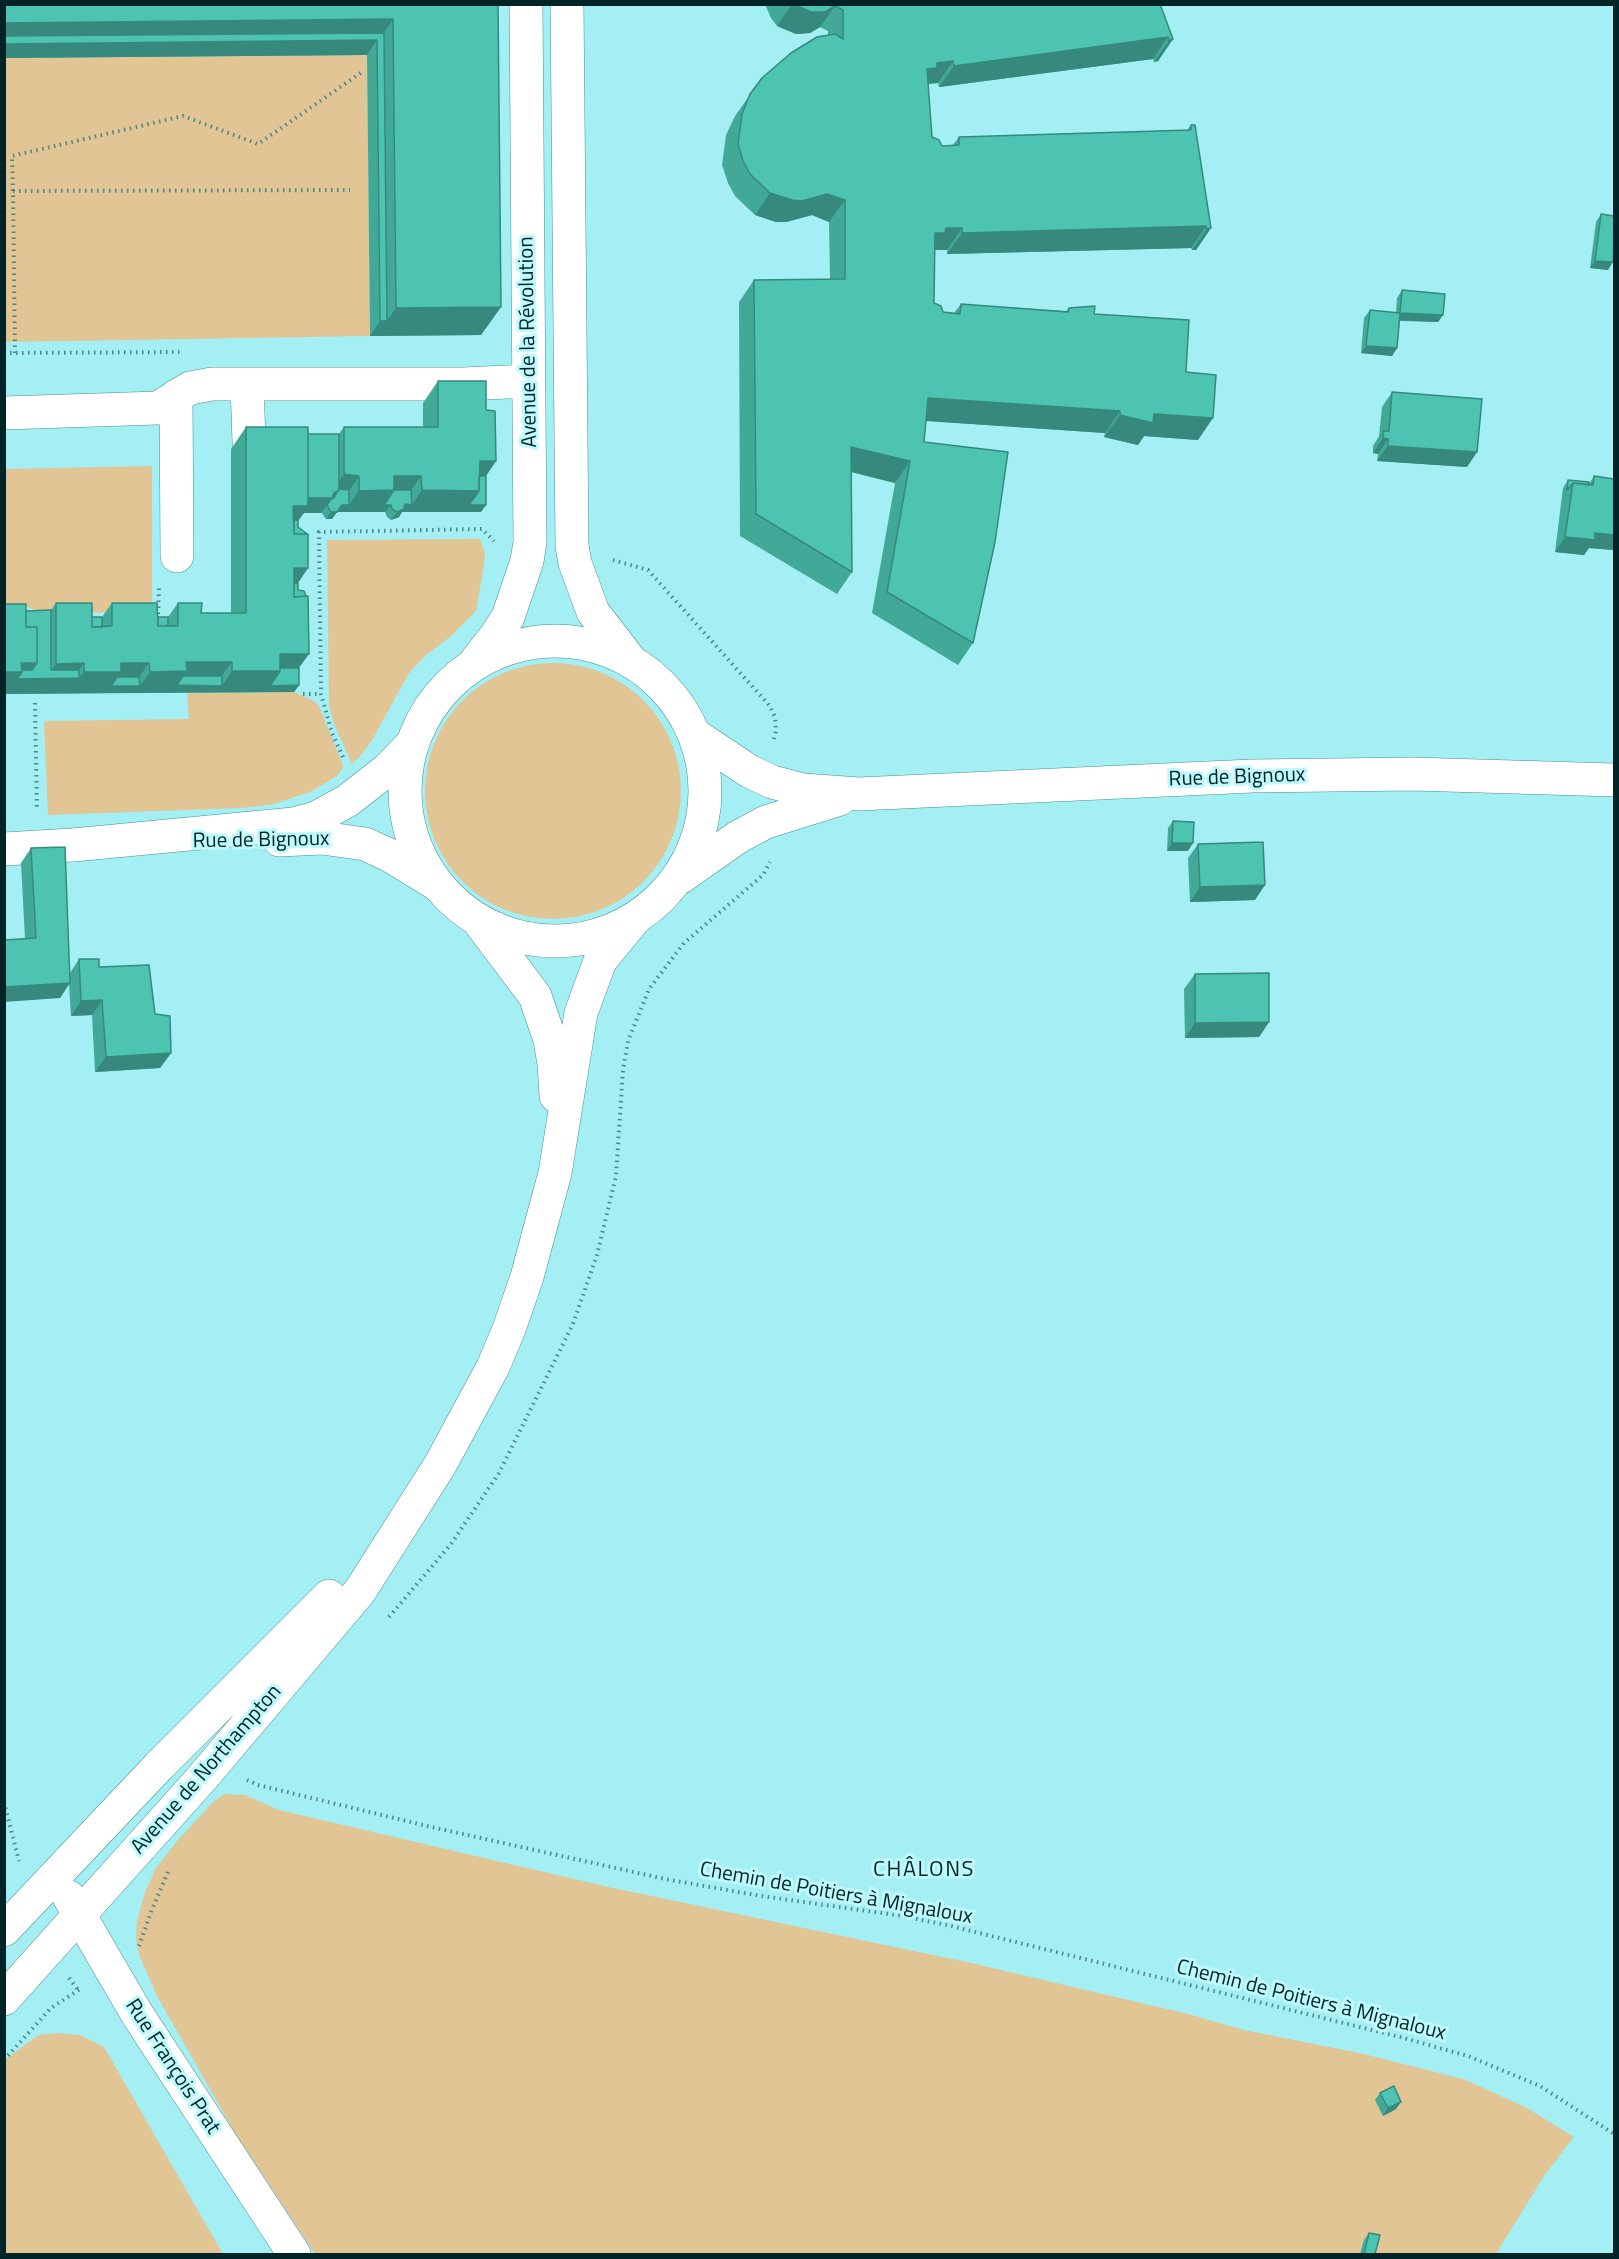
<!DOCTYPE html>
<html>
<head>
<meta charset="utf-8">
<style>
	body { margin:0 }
	#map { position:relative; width:1619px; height:2259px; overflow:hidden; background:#a3eff4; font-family:"Titillium Web",sans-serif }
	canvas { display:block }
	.frame { position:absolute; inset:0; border:6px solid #032426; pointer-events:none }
</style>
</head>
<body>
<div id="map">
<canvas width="1619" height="2259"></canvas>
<div class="frame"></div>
</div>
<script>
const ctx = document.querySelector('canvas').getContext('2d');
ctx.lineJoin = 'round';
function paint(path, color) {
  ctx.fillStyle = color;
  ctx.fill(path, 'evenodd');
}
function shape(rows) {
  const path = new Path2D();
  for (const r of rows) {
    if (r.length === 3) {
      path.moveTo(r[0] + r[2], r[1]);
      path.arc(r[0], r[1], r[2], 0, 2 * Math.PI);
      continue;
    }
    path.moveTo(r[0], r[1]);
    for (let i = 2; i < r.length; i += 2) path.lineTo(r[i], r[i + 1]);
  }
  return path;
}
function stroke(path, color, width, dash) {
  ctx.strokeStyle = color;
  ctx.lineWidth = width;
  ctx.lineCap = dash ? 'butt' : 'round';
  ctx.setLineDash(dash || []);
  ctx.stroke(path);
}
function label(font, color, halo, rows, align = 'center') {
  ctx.font = font + ' "Titillium Web",sans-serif';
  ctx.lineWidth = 6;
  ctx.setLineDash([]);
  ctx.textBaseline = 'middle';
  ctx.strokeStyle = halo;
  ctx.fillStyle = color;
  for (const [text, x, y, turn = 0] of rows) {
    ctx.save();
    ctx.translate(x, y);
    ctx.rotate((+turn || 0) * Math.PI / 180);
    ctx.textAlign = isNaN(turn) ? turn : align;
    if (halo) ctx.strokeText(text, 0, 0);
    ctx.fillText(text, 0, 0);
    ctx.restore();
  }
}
paint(shape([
	[367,55,370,336,5,342,4,58],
	[152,466,152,612,36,613,33,609,20,605,5,613,4,469],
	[480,539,485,553,484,565,476,611,451,636,425,656,409,673,372,740,362,754,352,764,334,724,329,705,327,540],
	[553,791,128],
	[294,692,314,701,319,706,342,763,343,768,337,776,310,792,274,804,242,808,48,815,44,721,189,719,187,693],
	[224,1794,245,1795,279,1810,604,1886,971,1963,1188,2014,1244,2030,1364,2054,1466,2080,1527,2108,1574,2137,1544,2176,1496,2254,315,2254,235,2133,157,1996,139,1955,136,1938,137,1922,144,1895,156,1868,177,1841,213,1802],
	[57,2033,80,2035,104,2047,223,2254,5,2254,5,2060,38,2035]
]), '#e1c595');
const minor = shape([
	[567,4,572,546,575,563,593,612,630,660],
	[247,384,249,442],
	[176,396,177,556],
	[4,413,158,408,190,388,212,384,463,384,529,381],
	[555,791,150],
	[476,661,495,637,508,617,527,561,530,542,526,4],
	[695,735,749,771,772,782,803,790,859,794,1252,776,1413,774,1614,780],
	[279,840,322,838,365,844,389,855,433,882],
	[4,849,73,845,294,824,316,818,347,801,388,769,413,743],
	[681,877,738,837,766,822,840,799],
	[480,923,535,996,550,1040,554,1064,556,1096],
	[69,1897,137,2014,294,2254],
	[4,1930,158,1767,329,1596],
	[4,1999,202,1778,360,1591,440,1465,493,1367,509,1329,527,1277,555,1173,581,1013,600,961,633,921]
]);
stroke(minor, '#449095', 34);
stroke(shape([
	[13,191,12,156,183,116,258,144,362,72],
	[4,353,181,352],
	[15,353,13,191,350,190],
	[613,560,648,570,769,705,775,717,776,731,773,742],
	[158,620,159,587],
	[303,694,321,694],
	[35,703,37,810],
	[343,757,332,733,321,694,319,532,482,529,494,541],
	[389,1617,451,1544,499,1473,573,1324,597,1255,616,1176,623,1070,628,1041,649,989,684,943,763,875,770,862],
	[247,1780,258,1785,427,1826,665,1879,761,1896,903,1916,951,1926,1400,2037,1468,2056,1540,2086,1614,2134],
	[4,1802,19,1861],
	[139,1946,151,1912,168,1872],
	[69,1978,79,1991],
	[4,2060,51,2008,80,1989]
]), '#4f8588', 4, [1.5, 4.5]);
stroke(minor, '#fff', 33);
paint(shape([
	[4,4,498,4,501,307,481,335,370,336,367,55,4,58],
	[765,4,1160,4,1173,39,1158,61,1154,62,1153,59,939,87,938,83,928,84,932,137,942,146,952,146,959,137,1187,130,1191,125,1211,228,1196,250,1192,250,1191,248,947,254,947,250,935,250,934,303,943,312,954,313,961,304,1066,311,1069,308,1094,314,1186,372,1198,440,1144,436,1138,445,1104,437,1105,433,926,421,924,442,973,643,958,665,872,613,895,483,851,472,852,572,837,594,740,536,739,302,754,280,830,279,829,222,812,215,786,222,776,222,755,215,735,196,728,183,722,165,726,135,735,116,762,78,828,35,828,31,820,27,810,33,796,34,777,26,771,18],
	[1601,214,1608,270,1590,268,1596,222],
	[1402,290,1443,315,1438,322,1400,321,1397,348,1392,356,1361,353,1364,318,1370,310,1396,313,1397,298],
	[438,381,486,410,496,461,486,476,486,505,481,512,402,512,399,517,391,520,387,517,385,512,337,512,332,519,326,519,321,512,304,513,298,520,298,527,308,568,298,583,299,685,294,692,4,694,4,604,26,611,51,610,56,603,92,617,102,617,112,603,158,617,168,617,178,603,201,613,231,613,231,449,246,427,308,434,339,434,344,427,423,427,423,403],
	[1392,392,1477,452,1467,467,1377,461,1378,454,1373,453,1373,446,1379,436,1382,407],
	[1594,476,1614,479,1614,550,1589,548,1584,555,1555,552,1563,488,1568,480,1589,484],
	[1173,821,1188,851,1167,851,1168,828],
	[1198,844,1255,900,1190,902,1188,858],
	[31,848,70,973,79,959,99,967,155,1014,171,1053,160,1068,95,1072,92,1015,71,1016,69,984,60,998,25,939,21,863],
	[1195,974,1269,1022,1259,1037,1185,1038,1184,989],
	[1380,2093,1396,2109,1383,2116,1375,2100],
	[1369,2233,1375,2254,1360,2254,1364,2240]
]), '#42a998');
paint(shape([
	[792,4,835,6,820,27,810,33,796,34,777,26],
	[393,19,377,43,377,40,367,55,4,58,4,23],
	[1168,37,1153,59,939,87,954,66],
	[1173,39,1158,61,1154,62,1169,41],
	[953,61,938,83,926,84,927,69,937,63],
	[770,193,827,194,845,200,829,222,812,215,786,222,776,222,755,215],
	[1206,226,1191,248,947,254,962,233],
	[946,228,962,228,947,250,934,250,935,233],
	[1211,228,1196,250,1192,250,1207,229],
	[1595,261,1613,262,1608,270,1590,268],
	[501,307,481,335,370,336,380,321,387,321,396,308],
	[1400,313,1443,315,1438,322,1395,320],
	[1366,346,1397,348,1392,356,1361,353],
	[928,398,1120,411,1105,433,913,420],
	[1154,414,1213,418,1198,440,1144,436,1138,445,1104,437,1120,415],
	[1383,438,1388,439,1378,454,1373,453],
	[1388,446,1477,452,1467,467,1377,461],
	[851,447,910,461,895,483,836,468],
	[480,461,496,461,481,483,470,483],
	[344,474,359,476,344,498,327,505,321,513,304,513,293,528,293,506,304,498,334,489],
	[394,476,421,476,406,497,389,498,379,512,337,512,332,519,326,519,331,512,342,505,349,505,359,491],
	[422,490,479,491,486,505,481,512,402,512,399,517,391,520,397,512,405,504,412,505],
	[384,505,391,505,385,512,379,512],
	[1595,533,1614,535,1614,550,1589,548,1584,555,1555,552,1565,537],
	[294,568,308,568,293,590],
	[280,654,309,654,293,676,299,685,294,692,106,693,111,686,140,686,150,672,186,662,232,662,216,683,222,686,232,671],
	[21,663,37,663,45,679,56,664,84,663,73,679,79,678,84,672,121,663,149,663,134,684,112,684,106,693,4,694,4,672],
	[1172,843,1193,843,1188,851,1167,851],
	[1265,885,1255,900,1190,902,1200,887],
	[70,983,60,998,4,1002,4,987],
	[102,1000,92,1015,71,1016,81,1001],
	[1269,1022,1259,1037,1185,1038,1195,1023],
	[171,1053,160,1068,95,1072,106,1057],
	[1401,2102,1396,2109,1383,2116,1388,2108]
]), '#36897c');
const building = shape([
	[4,4,498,4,501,307,396,308,393,19,4,23,4,4],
	[793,4,1160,4,1173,39,1169,41,1168,37,954,66,953,61,937,63,937,68,927,69,932,137,939,140,942,146,959,145,959,137,1191,130,1191,125,1195,125,1211,228,1207,229,1206,226,962,233,962,228,946,228,945,233,935,233,934,303,941,306,943,312,960,314,961,304,1068,312,1069,308,1095,306,1094,314,1189,320,1186,372,1216,375,1213,418,1154,414,1153,423,1120,415,1120,411,928,398,924,442,1008,452,995,542,973,643,887,592,910,461,851,447,852,572,756,514,754,280,845,279,845,200,827,194,802,201,792,200,770,193,750,174,743,161,738,144,742,114,750,94,762,78,791,53,817,37,835,34,843,39,843,10,835,6,825,12,811,12,793,4],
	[384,33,387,321,380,321,377,40,4,44,4,36,384,33],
	[1601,214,1614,216,1614,252,1613,262,1595,261,1601,214],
	[1402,290,1445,294,1443,315,1400,313,1402,290],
	[1370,310,1400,313,1397,348,1366,346,1370,310],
	[438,381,486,381,486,410,495,411,496,461,480,461,479,491,422,490,421,476,394,476,394,490,359,491,359,476,344,474,344,427,438,427,438,381],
	[1392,392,1482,399,1477,452,1388,446,1388,439,1383,438,1383,431,1389,431,1392,392],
	[246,427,308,427,308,506,293,506,294,534,308,534,308,568,294,568,294,597,308,596,309,654,280,654,280,671,232,671,232,662,186,662,187,671,150,672,149,663,121,663,121,672,84,672,84,663,56,664,56,603,92,603,92,627,112,626,112,603,157,603,158,626,178,626,178,603,202,603,201,613,246,613,246,427],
	[308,434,339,434,339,490,334,493,332,498,308,498,308,434],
	[479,476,486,476,486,505,469,505,479,491,479,476],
	[1594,476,1614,479,1614,535,1595,533,1595,540,1565,537,1573,483,1593,485,1594,476],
	[1568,480,1589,482,1589,485,1573,483,1567,490,1568,480],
	[339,489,349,490,349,505,342,505,337,512,331,512,327,505,331,499,334,498,339,489],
	[394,490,411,490,412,505,405,504,404,509,397,512,392,509,391,505,384,505,394,490],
	[294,520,298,520,298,527,306,533,306,534,294,534,294,520],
	[294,583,298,583,298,590,304,591,306,596,294,597,294,583],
	[4,604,26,604,26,627,37,627,37,663,21,663,22,672,4,672,4,604],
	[51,610,51,670,79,670,79,678,17,679,22,672,22,670,32,670,37,663,37,627,26,627,26,611,51,610],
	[92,617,102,617,102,627,92,627,92,617],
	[158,617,168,617,168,626,158,626,158,617],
	[280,668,299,668,299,685,270,686,280,671,280,668],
	[183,676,222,676,222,686,177,685,183,676],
	[117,677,139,677,140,686,111,686,117,677],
	[1173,821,1194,822,1193,843,1172,843,1173,821],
	[1263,842,1265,885,1200,887,1198,844,1263,842],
	[65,847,70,983,4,987,4,940,36,938,31,848,65,847],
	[79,959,99,959,99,967,149,965,155,1014,170,1016,171,1053,106,1057,102,1000,81,1001,79,959],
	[1269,973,1269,1022,1195,1023,1195,974,1269,973],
	[1394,2086,1401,2102,1388,2108,1380,2093,1394,2086],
	[1369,2233,1380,2235,1375,2254,1364,2254,1369,2233]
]);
paint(building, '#4dc4b1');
stroke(building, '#36897c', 1.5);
label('21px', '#032426', '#befafd', [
	["Avenue de la Révolution",529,342,-91],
	["Rue de Bignoux",1237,778,-2],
	["Rue de Bignoux",261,841,-1],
	["Avenue de Northampton",207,1770,-49],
	["Chemin de Poitiers à Mignaloux",836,1894,10],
	["Chemin de Poitiers à Mignaloux",1311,2001,14],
	["Rue François Prat",172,2067,57]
]);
ctx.letterSpacing = '1.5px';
label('22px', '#032426', '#befafd', [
	["CHÂLONS",924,1871]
]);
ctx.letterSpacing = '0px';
</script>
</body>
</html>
